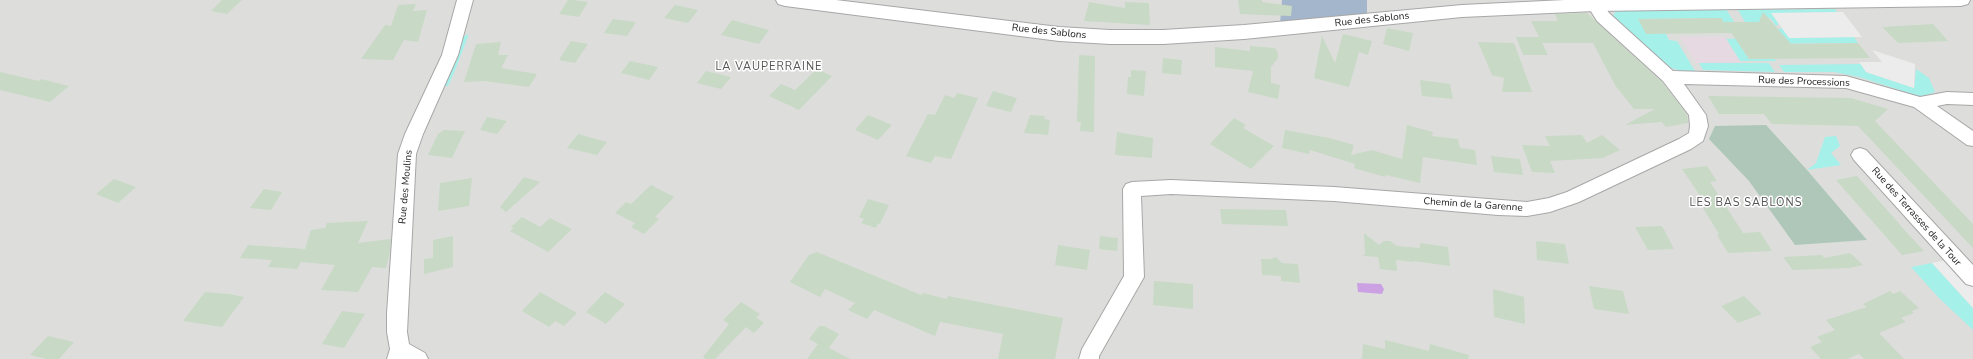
<!DOCTYPE html>
<html>
<head>
<meta charset="utf-8">
<style>
	body { margin:0 }
	canvas { display:block; background:#e5f1e6 }
</style>
</head>
<body>
<canvas width="1973" height="359"></canvas>
<script>
const ctx = document.querySelector('canvas').getContext('2d');
ctx.lineJoin = 'round';
function paint(path, color) {
  ctx.fillStyle = color;
  ctx.fill(path, 'evenodd');
}
function shape(rows) {
  const path = new Path2D();
  for (const r of rows) {
    path.moveTo(r[0], r[1]);
    for (let i = 2; i < r.length; i += 2) path.lineTo(r[i], r[i + 1]);
  }
  return path;
}
function stroke(path, color, width, dash) {
  ctx.strokeStyle = color;
  ctx.lineWidth = width;
  ctx.lineCap = dash ? 'butt' : 'round';
  ctx.setLineDash(dash || []);
  ctx.stroke(path);
}
function label(font, color, halo, rows, align = 'center') {
  ctx.font = font + ' "Nunito Sans",sans-serif';
  ctx.lineWidth = 3;
  ctx.setLineDash([]);
  ctx.textBaseline = 'middle';
  ctx.strokeStyle = halo;
  ctx.fillStyle = color;
  for (const [text, x, y, turn = 0] of rows) {
    ctx.save();
    ctx.translate(x, y);
    ctx.rotate((+turn || 0) * Math.PI / 180);
    ctx.textAlign = isNaN(turn) ? turn : align;
    if (halo) ctx.strokeText(text, 0, 0);
    ctx.fillText(text, 0, 0);
    ctx.restore();
  }
}
paint(shape([
	[0,0,1973,0,1973,359,0,359]
]), '#dddedc');
paint(shape([
	[1766,125,1807,170,1867,240,1795,245,1749,181,1709,139,1715,126]
]), '#afc7b9');
paint(shape([
	[1726,9,1741,33,1731,33,1721,18,1638,19,1666,34,1669,40,1677,41,1695,71,1684,72,1671,68,1621,25,1613,16,1616,10],
	[1835,9,1837,12,1772,13,1779,24,1776,26,1771,19,1763,16,1760,18,1764,22,1745,22,1738,10],
	[1782,28,1790,38,1854,37,1858,43,1739,44,1749,59,1775,59,1776,61,1740,61,1726,39,1752,38],
	[469,34,454,73,448,86,442,86,462,37],
	[1699,63,1769,63,1775,72,1703,70],
	[1861,64,1866,72,1914,88,1916,69,1929,78,1935,92,1921,97,1859,77,1834,72,1784,72,1779,65],
	[1836,136,1840,146,1831,153,1841,165,1807,170,1816,163,1825,137],
	[1932,263,1973,308,1973,330,1938,297,1911,267]
]), '#a6f0ea');
paint(shape([
	[1282,0,1367,0,1367,14,1280,24]
]), '#a4b6cc');
paint(shape([
	[1843,12,1862,37,1789,38,1771,13],
	[1872,50,1915,64,1914,88,1866,72,1859,62,1882,62],
	[1955,258,1973,278,1973,308,1932,263]
]), '#ececec');
paint(shape([
	[1680,37,1725,37,1741,63,1696,63]
]), '#e7d9e1');
paint(shape([
	[1357,283,1381,284,1384,289,1382,294,1358,292]
]), '#cba1e3');
paint(shape([
	[222,0,242,0,227,14,211,11],
	[568,0,573,0,588,2,579,17,559,14],
	[1238,0,1262,0,1262,2,1292,6,1291,16,1240,14],
	[1089,2,1125,8,1125,2,1149,3,1150,25,1084,21],
	[416,4,413,11,427,10,418,42,404,40,393,60,361,59,385,25,391,26,398,5],
	[675,5,698,10,688,23,664,18],
	[1763,12,1791,44,1858,43,1870,58,1749,59,1724,22,1759,22],
	[1587,13,1662,82,1687,114,1688,123,1666,127,1662,122,1625,125,1655,109,1634,109,1615,85,1593,43,1542,43,1548,55,1523,55,1516,37,1539,37,1531,21,1558,21,1555,14],
	[1721,18,1731,33,1646,34,1638,19],
	[613,19,636,22,627,36,604,33],
	[732,20,769,30,759,44,721,35],
	[1933,24,1948,41,1898,43,1882,27],
	[1387,28,1413,33,1409,51,1383,44],
	[1343,34,1372,41,1368,55,1359,52,1349,87,1314,78,1322,36,1335,63],
	[571,41,588,44,575,63,559,60],
	[501,42,498,55,508,55,501,68,537,74,529,87,484,81,464,82,476,44],
	[1478,42,1514,43,1532,92,1502,92,1504,78,1492,75],
	[1250,46,1275,48,1278,53,1278,58,1271,67,1271,83,1280,85,1278,99,1248,92,1253,71,1215,67,1215,47,1250,51],
	[1079,55,1095,56,1094,132,1080,131,1081,122,1077,122],
	[1163,58,1182,60,1181,75,1162,73],
	[630,61,658,67,649,80,621,73],
	[817,69,832,76,799,110,769,96,781,84,795,90],
	[1131,70,1146,71,1144,96,1127,94,1128,77,1131,77],
	[706,71,731,77,721,89,697,83],
	[0,72,39,81,41,79,69,86,50,102,0,90],
	[1420,80,1450,84,1453,99,1422,96],
	[993,91,1017,98,1011,112,986,106],
	[957,93,978,98,951,159,935,156,931,163,906,156,928,114,935,115,945,95,954,98],
	[1708,96,1851,98,1888,109,1875,121,1973,224,1973,248,1858,126,1772,124,1764,114,1719,114],
	[868,115,892,125,878,140,855,130],
	[1030,115,1045,116,1044,119,1050,120,1048,135,1024,133],
	[487,117,507,121,497,134,480,130],
	[1234,118,1246,125,1243,128,1274,146,1251,169,1210,144],
	[1407,125,1433,132,1432,136,1458,139,1460,148,1475,150,1477,165,1423,157,1420,183,1386,175,1385,177,1354,168,1355,164,1310,150,1309,154,1282,148,1285,130,1329,138,1354,145,1351,155,1372,150,1402,159],
	[444,130,465,131,452,158,428,155,438,134],
	[1117,132,1153,138,1152,158,1115,155],
	[578,134,607,142,597,155,567,148],
	[1582,135,1587,143,1602,135,1620,150,1603,158,1550,161,1555,173,1532,172,1522,145,1550,146,1545,136],
	[1491,156,1520,159,1523,175,1494,172],
	[1707,166,1717,181,1710,182,1743,233,1760,232,1772,251,1728,253,1717,235,1719,234,1698,200,1703,200,1682,169],
	[1857,176,1909,235,1924,251,1902,255,1836,180],
	[524,177,540,182,506,212,500,207],
	[472,178,469,206,438,211,440,183],
	[114,179,136,187,118,203,96,194],
	[651,185,674,197,655,217,659,219,644,234,631,227,635,223,615,213,626,202,631,204],
	[264,189,282,192,271,210,250,208],
	[868,199,889,205,880,224,878,223,876,228,861,223,864,219,859,217],
	[1220,209,1286,210,1288,226,1222,224],
	[522,217,540,227,550,218,572,229,548,252,510,231,514,228,511,227],
	[368,221,358,243,391,239,390,252,386,268,372,267,358,292,321,290,335,265,301,262,297,269,268,267,272,260,240,258,248,245,305,249,311,230,325,228,327,223],
	[1662,226,1674,249,1648,250,1635,227],
	[1364,233,1379,245,1384,241,1390,241,1397,246,1420,248,1420,243,1448,247,1450,266,1413,261,1413,262,1396,260,1397,271,1380,269,1378,257,1363,256,1365,254],
	[453,236,453,267,424,274,424,259,433,258,433,240],
	[1100,236,1118,238,1117,251,1099,249],
	[1536,241,1565,244,1569,264,1537,260],
	[1058,245,1090,250,1087,270,1055,265],
	[817,252,921,295,923,293,947,299,948,296,1063,318,1055,359,998,359,1003,334,940,322,935,336,874,310,867,319,848,310,855,303,825,289,820,297,790,282,809,255],
	[1850,253,1863,265,1850,268,1793,270,1783,257,1822,255,1824,258],
	[1276,257,1282,263,1298,264,1300,283,1281,281,1281,276,1262,275,1261,259,1271,259],
	[1154,281,1193,284,1193,309,1153,305],
	[1589,286,1623,291,1629,314,1594,309],
	[1493,289,1524,297,1525,324,1494,317],
	[1890,291,1893,294,1900,291,1919,308,1912,311,1914,313,1901,318,1906,322,1879,333,1904,359,1864,359,1859,354,1847,359,1821,359,1810,347,1822,342,1817,337,1835,330,1826,320,1867,307,1863,304],
	[205,292,229,294,244,297,222,327,183,321],
	[540,292,577,313,564,326,555,321,549,327,522,311],
	[605,292,625,304,606,324,586,312],
	[1744,296,1762,314,1738,323,1721,306],
	[741,302,760,314,756,317,764,323,754,333,746,327,715,359,705,359,703,357,729,324,723,320],
	[342,311,365,314,344,348,322,344],
	[819,326,824,326,839,334,829,348,850,359,807,359,818,344,809,339],
	[48,336,74,342,59,359,47,359,30,355],
	[1385,340,1429,351,1430,344,1469,355,1468,359,1362,359,1363,344,1385,349]
]), '#c8d9c5');
const minor = shape([
	[457,0,473,0,458,55,423,134,416,154,407,332,409,344,425,353,428,359,387,359,390,349,387,332,387,313,398,154,405,134,442,55,457,0],
	[1596,0,1601,1,1609,13,1673,71,1846,76,1920,97,1947,92,1973,93,1973,105,1947,104,1937,106,1973,131,1973,146,1967,145,1914,107,1846,88,1684,84,1706,115,1708,126,1703,141,1691,149,1579,202,1550,212,1527,216,1498,215,1334,201,1171,194,1141,196,1144,277,1099,356,1099,359,1079,359,1082,349,1124,276,1123,189,1126,184,1132,182,1171,180,1334,187,1527,202,1549,198,1567,192,1679,139,1689,133,1690,126,1689,115,1663,81,1597,21,1587,5,1589,1,1596,0],
	[1860,148,1866,150,1973,265,1973,286,1966,284,1854,160,1851,155,1854,150,1860,148]
]);
const tertiary = shape([
	[776,0,836,0,1059,27,1110,30,1163,30,1244,25,1462,5,1565,0,1970,0,1968,4,1961,6,1595,11,1462,17,1244,39,1163,44,1110,44,1059,41,785,6,778,4,776,0]
]);
stroke(minor, '#a7a7a7', 2);
stroke(tertiary, '#a7a7a7', 2);
paint(minor, '#fff');
paint(tertiary, '#fff');
label('10px', '#202020', '#fff', [
	["Rue des Sablons",1372,20,-6],
	["Rue des Sablons",1049,32,6],
	["Rue des Processions",1804,82,2],
	["Rue des Moulins",406,187,-85],
	["Chemin de la Garenne",1473,205,4],
	["Rue des Terrasses de la Tour",1916,217,48]
]);
ctx.letterSpacing = '1px';
label('11px', '#535353', '#fff', [
	["LA VAUPERRAINE",769,67],
	["LES BAS SABLONS",1746,203]
]);
ctx.letterSpacing = '0px';
</script>
</body>
</html>
